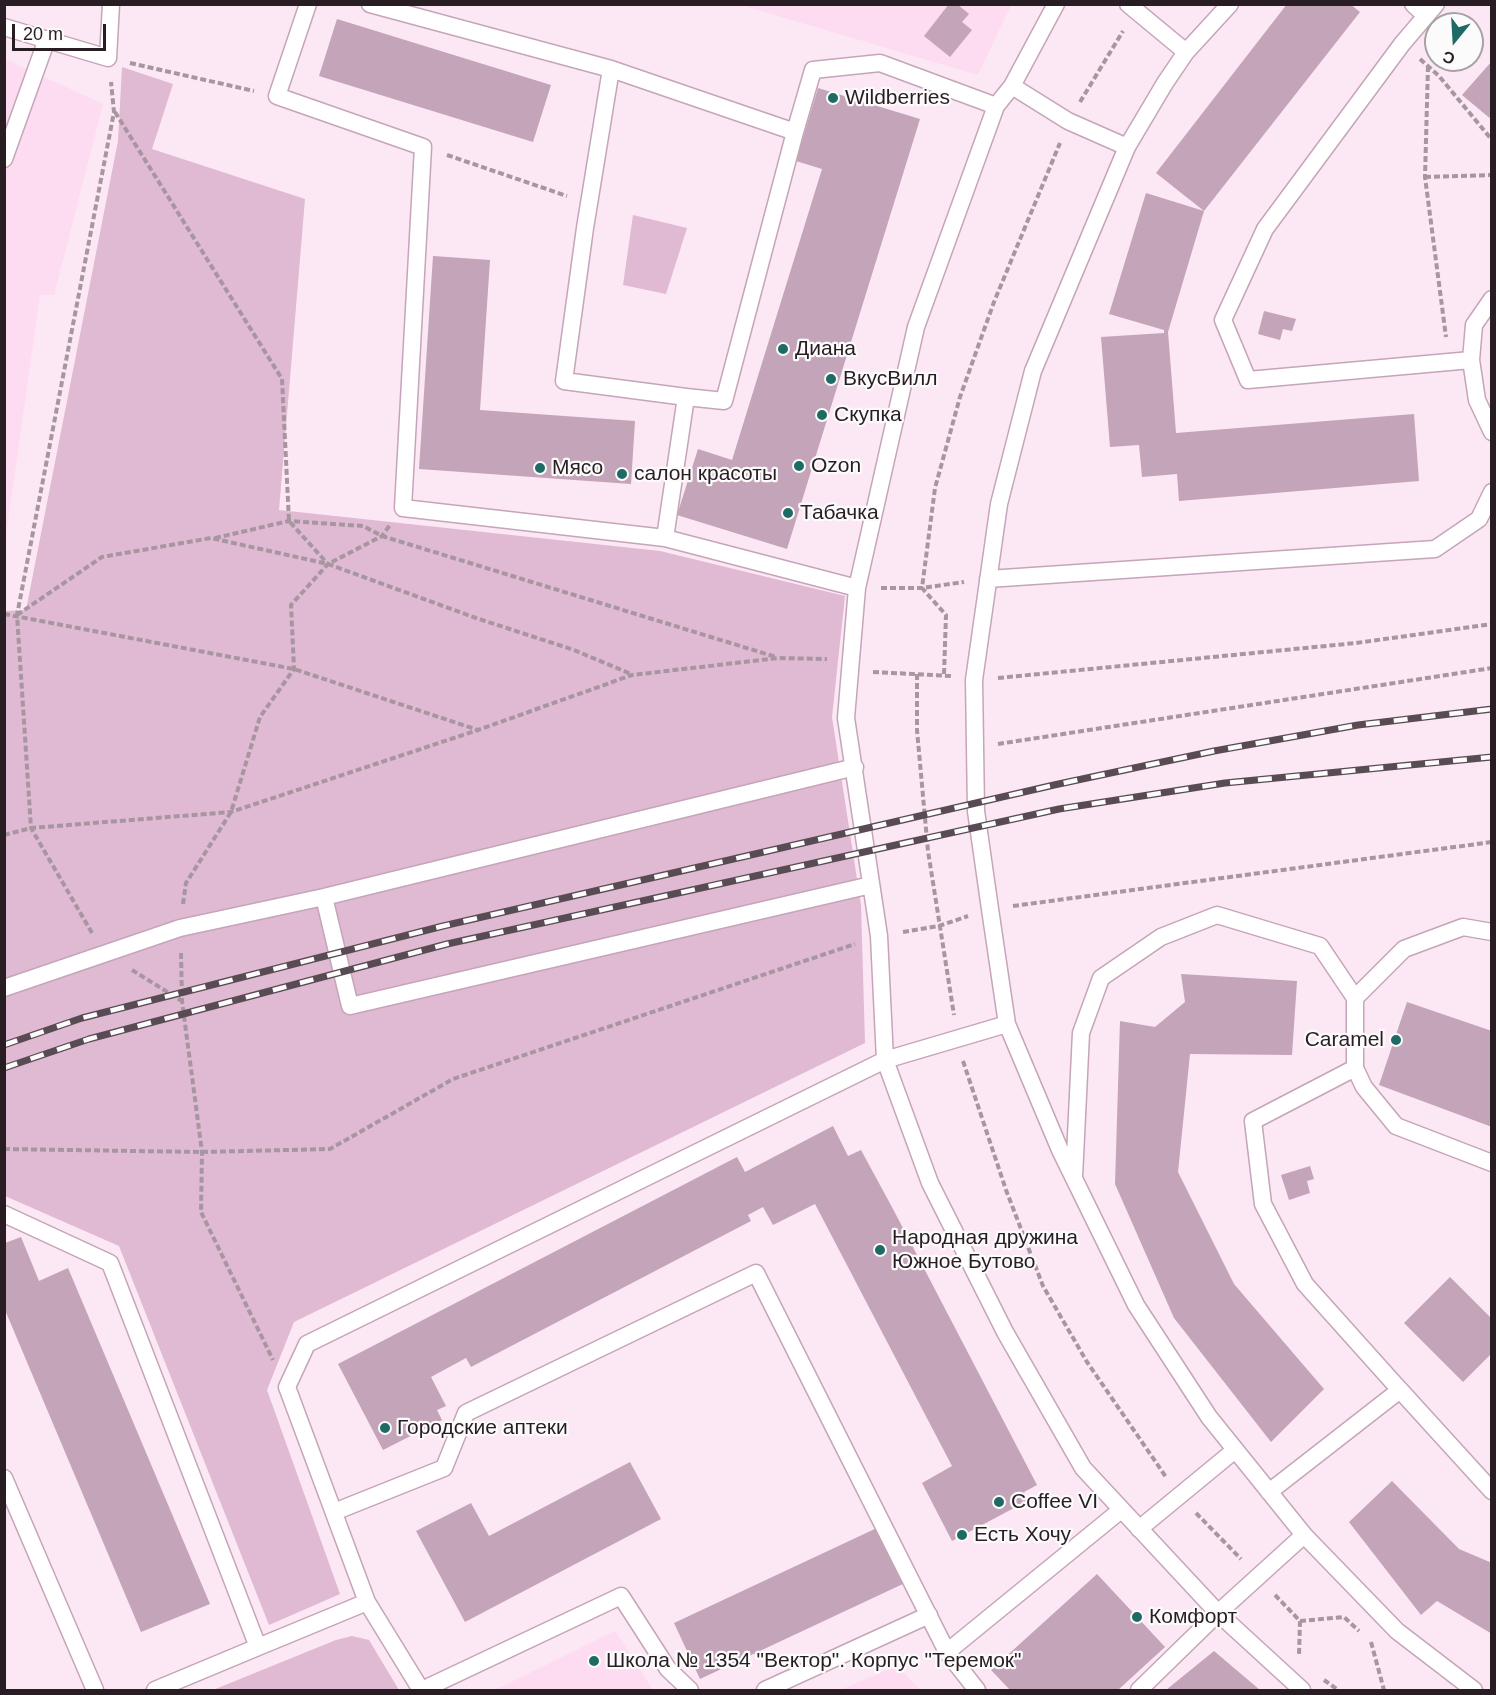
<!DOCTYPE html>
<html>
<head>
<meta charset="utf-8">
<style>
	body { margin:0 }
	#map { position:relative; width:1496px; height:1695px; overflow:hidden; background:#fce7f4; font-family:Arial,sans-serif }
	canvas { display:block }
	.frame { position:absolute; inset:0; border:6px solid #291d24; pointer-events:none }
	.north { position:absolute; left:1424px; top:12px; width:60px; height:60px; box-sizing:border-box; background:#fbfbfb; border:2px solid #a7a2a5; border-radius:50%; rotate:198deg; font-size:16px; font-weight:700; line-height:24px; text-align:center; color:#291d24 }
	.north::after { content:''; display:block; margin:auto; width:21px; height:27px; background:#1f6a64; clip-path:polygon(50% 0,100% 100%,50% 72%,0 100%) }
	.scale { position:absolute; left:12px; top:24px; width:94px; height:27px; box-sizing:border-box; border:3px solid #291d24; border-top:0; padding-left:8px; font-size:18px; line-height:21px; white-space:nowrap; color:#291d24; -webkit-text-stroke:4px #fbfbfb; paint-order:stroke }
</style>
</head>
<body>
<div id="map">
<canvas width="1496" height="1695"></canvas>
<div class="frame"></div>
<div class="north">С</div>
<div class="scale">20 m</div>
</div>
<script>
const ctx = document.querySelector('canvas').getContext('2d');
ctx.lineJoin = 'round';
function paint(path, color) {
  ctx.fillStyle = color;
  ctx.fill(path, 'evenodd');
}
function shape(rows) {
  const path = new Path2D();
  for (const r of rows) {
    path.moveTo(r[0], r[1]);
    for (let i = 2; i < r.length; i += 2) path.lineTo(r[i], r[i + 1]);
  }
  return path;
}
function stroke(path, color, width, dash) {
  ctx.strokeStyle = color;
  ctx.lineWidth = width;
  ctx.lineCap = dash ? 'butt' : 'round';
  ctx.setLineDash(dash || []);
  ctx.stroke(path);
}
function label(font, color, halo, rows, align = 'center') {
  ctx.font = font + ' Arial,sans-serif';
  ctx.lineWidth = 4.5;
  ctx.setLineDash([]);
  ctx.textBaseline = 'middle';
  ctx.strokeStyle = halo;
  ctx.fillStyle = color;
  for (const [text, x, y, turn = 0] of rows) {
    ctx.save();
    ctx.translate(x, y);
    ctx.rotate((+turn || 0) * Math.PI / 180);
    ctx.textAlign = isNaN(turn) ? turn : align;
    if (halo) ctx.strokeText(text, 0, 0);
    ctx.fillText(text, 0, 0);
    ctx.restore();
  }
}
paint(shape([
	[741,5,1011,5,978,75],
	[5,59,103,104,54,295,40,295,5,542],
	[615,1631,653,1690,495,1690],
	[897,1666,920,1690,840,1690]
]), '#fddbf0');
paint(shape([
	[122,67,173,84,152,149,305,199,279,510,660,551,845,596,832,717,861,905,865,1043,294,1322,267,1390,340,1594,269,1625,119,1246,5,1196,5,611,26,610,118,141],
	[633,215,687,228,666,294,623,285],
	[352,1636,369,1640,399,1690,213,1690,336,1640]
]), '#e0b9d2');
paint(shape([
	[949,4,957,4,969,14,962,22,972,30,950,57,924,36],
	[1287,4,1350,4,1360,12,1204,211,1168,332,1176,433,1414,414,1419,481,1179,501,1177,474,1142,477,1139,445,1110,447,1101,337,1164,333,1164,330,1109,314,1146,193,1204,211,1156,173],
	[337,19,551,85,533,142,319,76],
	[1492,61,1492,120,1462,95],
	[818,88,920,119,787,549,677,515,698,449,732,460,822,169,796,161],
	[433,256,490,260,480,410,635,421,631,484,419,469],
	[1264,311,1296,319,1292,331,1283,329,1280,340,1258,334],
	[1181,974,1297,981,1292,1055,1190,1054,1178,1172,1234,1284,1324,1389,1271,1442,1174,1318,1115,1184,1120,1021,1155,1027,1185,1002],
	[1407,1002,1492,1031,1492,1127,1379,1085],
	[833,1126,848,1156,861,1150,893,1209,1037,1485,1024,1492,1029,1500,952,1541,922,1483,952,1466,815,1204,773,1225,763,1207,748,1215,751,1221,471,1367,466,1358,431,1377,446,1406,437,1410,442,1420,383,1450,338,1364,737,1157,745,1172],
	[1310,1166,1314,1179,1307,1181,1310,1193,1289,1200,1281,1175],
	[21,1237,39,1281,68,1268,210,1604,141,1632,5,1310,5,1243],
	[1450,1277,1492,1319,1492,1353,1463,1382,1404,1323],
	[630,1462,661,1519,465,1622,416,1531,471,1503,489,1536],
	[1392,1481,1459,1549,1492,1563,1492,1634,1437,1601,1421,1615,1349,1522],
	[879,1527,905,1583,700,1679,674,1623],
	[1097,1574,1165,1647,1118,1690,1010,1690,991,1670],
	[1214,1651,1260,1690,1166,1690]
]), '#c4a4b8');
const lane = shape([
	[308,4,277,96,423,147,403,508,665,538,857,588],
	[370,4,611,69],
	[1056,4,1012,86,996,106,916,327,857,588,846,718,879,936,885,1060,930,1183,1005,1332,1083,1468,1218,1613,1302,1690],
	[1128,4,1186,52],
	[1230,4,1186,52,1165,83,1127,147,1033,371,999,504,974,680,976,811,990,909,1007,1024,1060,1150,1136,1305,1209,1417,1304,1535,1397,1631,1474,1690],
	[1413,4,1426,16],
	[1436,4,1402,44,1265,229,1223,320,1248,380,1471,360],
	[4,27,108,58,111,4],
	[1012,86,1068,121,1127,147],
	[795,132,813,70,880,63,996,106],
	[4,159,47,39],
	[1492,299,1474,325,1471,360,1477,400,1492,432],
	[665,538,686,397,564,381,585,228,611,69,795,132,724,401,686,397],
	[988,579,1435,549,1479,519,1492,492],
	[324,897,350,1006,871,885],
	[4,988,180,928,324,897,855,767],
	[1355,1068,1364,1087,1396,1126,1492,1163],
	[1074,1177,1081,1033,1101,978,1161,937,1217,915,1320,946,1355,998],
	[4,1214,110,1263,258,1647,367,1602],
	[1400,1390,1305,1284,1263,1204,1253,1121,1355,1068,1355,998,1404,949,1463,927,1492,932],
	[4,1478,95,1690],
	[1269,1492,1400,1390,1492,1491],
	[334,1512,444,1468,466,1413,756,1273,947,1652],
	[1139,1529,1235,1450],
	[155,1690,258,1647],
	[421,1690,367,1602,287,1387,307,1344,885,1060,1007,1024],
	[422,1690,621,1596,668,1669,690,1690],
	[765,1690,929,1615],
	[977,1690,947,1652,1121,1510],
	[1139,1690,1218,1613,1304,1535]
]);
stroke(lane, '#c5a5b9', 19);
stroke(shape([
	[1420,59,1439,76,1492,140],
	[130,63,254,91],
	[1428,66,1425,177,1446,337],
	[1080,102,1123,31],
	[115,112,282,379,289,521,327,563],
	[447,155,567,196],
	[1425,177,1492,175],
	[215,538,289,521,363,526,382,536,776,657],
	[881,588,922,588,964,582],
	[4,614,294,669,478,730],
	[17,615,102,557,211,538,328,564,476,618,574,650,631,674],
	[873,672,952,676],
	[917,674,917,730,928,851,954,1015],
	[944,674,946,615,922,588,935,488,960,397,994,302,1060,143],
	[998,678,1356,643,1492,624],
	[998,744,1492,668],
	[4,835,31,828,231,812,478,730,632,675,778,658,827,659],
	[183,904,186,883,231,812,260,717,294,669,291,605,328,564,382,536,390,525],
	[1013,906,1492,842],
	[903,932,939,926,968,916],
	[92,933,31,828,17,615,114,112,111,82],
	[181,953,182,1001,202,1152,201,1212,273,1360],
	[132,970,182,1001],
	[963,1061,1006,1190,1043,1286,1087,1362,1166,1477],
	[4,1149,202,1152,330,1149,453,1079,855,944],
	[1196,1513,1241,1559],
	[1275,1595,1300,1621,1299,1655],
	[1300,1621,1344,1617,1359,1631],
	[1371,1642,1384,1690],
	[1324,1680,1338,1690]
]), '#a796a0', 4, [6, 3]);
stroke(lane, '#fff', 16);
const rail = shape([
	[4,1045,82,1018,443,926,1054,785,1214,751,1358,725,1492,709],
	[4,1068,89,1039,447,944,1059,809,1225,783,1492,757]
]);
stroke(rail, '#594b53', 7);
stroke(rail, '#fbfbfb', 4.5, [14]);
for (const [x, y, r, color] of [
	[833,98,6,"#1f6a64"],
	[783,349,6,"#1f6a64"],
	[831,379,6,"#1f6a64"],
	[822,415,6,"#1f6a64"],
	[799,466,6,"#1f6a64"],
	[540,468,6,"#1f6a64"],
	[622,474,6,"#1f6a64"],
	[788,513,6,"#1f6a64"],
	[1396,1040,6,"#1f6a64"],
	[880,1250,6,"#1f6a64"],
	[385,1428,6,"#1f6a64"],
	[999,1502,6,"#1f6a64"],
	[962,1535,6,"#1f6a64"],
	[1137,1617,6,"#1f6a64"],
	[594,1661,6,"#1f6a64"]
]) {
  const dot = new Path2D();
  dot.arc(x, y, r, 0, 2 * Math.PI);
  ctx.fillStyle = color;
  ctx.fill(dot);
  stroke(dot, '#fbfbfb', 2);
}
label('21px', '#291d24', '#fbfbfb', [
	["Wildberries",845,98],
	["Диана",795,349],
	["ВкусВилл",843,379],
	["Скупка",834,415],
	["Ozon",811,466],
	["Мясо",552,468],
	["салон красоты",634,474],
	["Табачка",800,513],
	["Caramel",1384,1040,"right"],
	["Народная дружина",892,1238],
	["Южное Бутово",892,1262],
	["Городские аптеки",397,1428],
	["Coffee VI",1011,1502],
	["Есть Хочу",974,1535],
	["Комфорт",1149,1617],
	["Школа № 1354 \"Вектор\". Корпус \"Теремок\"",606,1661]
], 'left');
</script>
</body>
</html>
